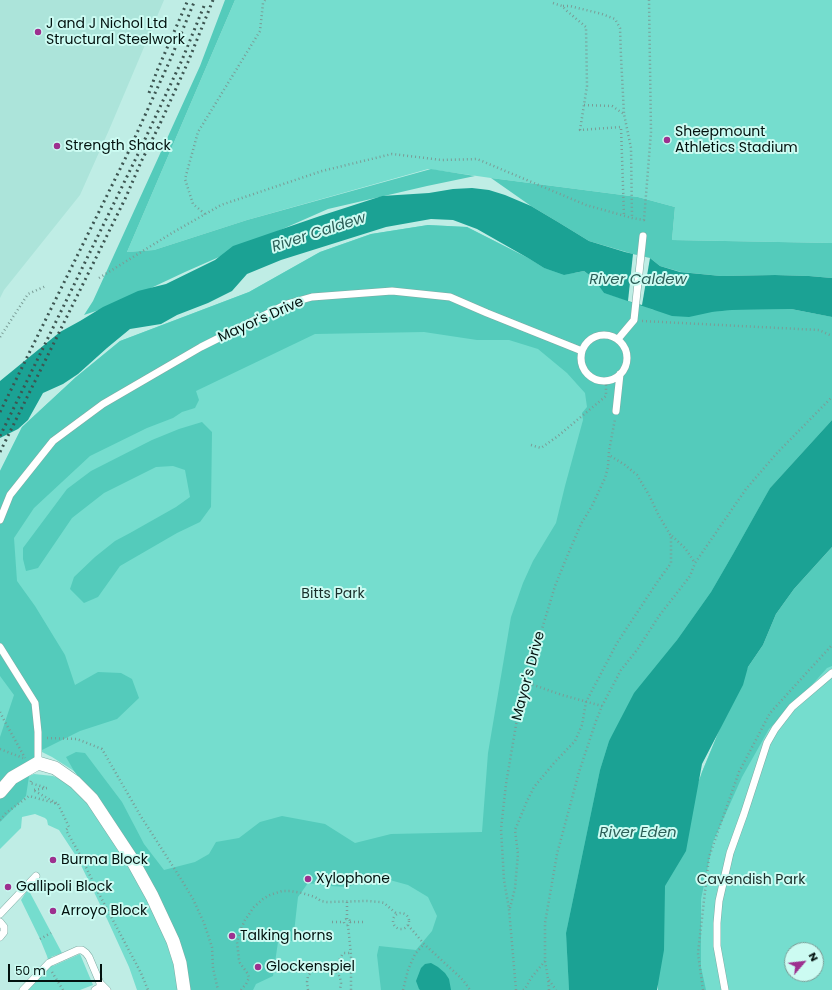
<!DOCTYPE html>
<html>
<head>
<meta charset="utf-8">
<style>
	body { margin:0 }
	#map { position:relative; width:832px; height:990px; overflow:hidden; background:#bfede5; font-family:Poppins,sans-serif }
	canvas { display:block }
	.north { position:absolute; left:784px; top:942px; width:40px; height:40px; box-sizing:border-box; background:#ccfbf2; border:1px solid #7b9d97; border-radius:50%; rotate:62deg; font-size:11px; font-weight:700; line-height:16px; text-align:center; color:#02110e }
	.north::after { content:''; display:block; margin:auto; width:14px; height:18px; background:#9d308f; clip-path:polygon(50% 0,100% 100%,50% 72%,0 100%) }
	.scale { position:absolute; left:8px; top:964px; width:94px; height:18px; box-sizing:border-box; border:2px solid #02110e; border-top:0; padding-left:5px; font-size:12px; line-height:14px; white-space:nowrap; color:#02110e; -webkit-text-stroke:3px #ccfbf2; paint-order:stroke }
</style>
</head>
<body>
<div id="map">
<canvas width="832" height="990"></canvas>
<div class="north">N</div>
<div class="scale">50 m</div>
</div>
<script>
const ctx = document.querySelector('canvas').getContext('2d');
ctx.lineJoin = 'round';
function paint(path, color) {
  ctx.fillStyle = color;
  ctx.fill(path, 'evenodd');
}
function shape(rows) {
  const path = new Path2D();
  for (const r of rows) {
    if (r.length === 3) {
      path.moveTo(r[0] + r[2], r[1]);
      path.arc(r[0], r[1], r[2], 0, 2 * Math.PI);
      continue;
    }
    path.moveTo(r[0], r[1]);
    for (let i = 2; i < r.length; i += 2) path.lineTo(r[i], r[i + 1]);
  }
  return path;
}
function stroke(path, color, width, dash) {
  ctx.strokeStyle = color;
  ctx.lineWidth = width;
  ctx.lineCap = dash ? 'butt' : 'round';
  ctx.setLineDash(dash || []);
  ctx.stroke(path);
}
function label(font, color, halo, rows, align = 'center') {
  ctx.font = font + ' Poppins,sans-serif';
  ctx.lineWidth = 4;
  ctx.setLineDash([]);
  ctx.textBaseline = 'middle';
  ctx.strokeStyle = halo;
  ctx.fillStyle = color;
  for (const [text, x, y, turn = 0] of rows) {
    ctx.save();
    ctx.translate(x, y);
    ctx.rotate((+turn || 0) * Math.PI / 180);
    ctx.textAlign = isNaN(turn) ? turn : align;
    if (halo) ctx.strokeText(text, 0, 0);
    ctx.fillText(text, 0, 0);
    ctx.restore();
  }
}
paint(shape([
	[0,0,164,0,109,130,80,195,4,290,0,298]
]), '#ace4da');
paint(shape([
	[235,0,832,0,832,243,672,240,675,207,638,197,491,178,428,169,247,220,154,250,127,252],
	[428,225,467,227,528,258,544,268,832,317,832,420,770,488,569,990,188,990,187,973,99,801,74,771,52,757,40,751,31,763,29,776,34,774,53,776,70,783,82,795,129,863,166,937,175,961,179,990,137,990,129,967,108,921,78,859,59,830,48,825,47,820,45,818,35,814,22,817,21,828,0,849,0,471,22,427,76,377,120,341,249,292,320,252,371,234],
	[832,547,832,990,658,990,702,772,733,697],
	[792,950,816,950,816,974,792,974],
	[28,889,62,953,51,957,53,966,80,954,93,985,80,990,28,990,49,967,49,963,47,956,40,939,21,900]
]), '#75ddce');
paint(shape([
	[225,0,235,0,127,252,154,250,247,220,431,169,475,176,427,186,328,209,185,272,117,304,84,315,93,301,200,66],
	[491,178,638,197,675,207,672,240,832,243,832,278,809,276,775,275,721,276,681,272,660,266,650,258,633,254,589,241,558,222,531,206],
	[428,225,467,227,528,258,544,268,564,275,584,271,593,278,604,293,642,305,653,310,712,312,732,310,791,309,832,317,832,420,770,488,733,554,711,592,677,640,609,741,600,770,566,933,569,990,381,990,377,955,379,946,416,950,432,931,437,916,428,897,408,885,368,874,349,887,330,886,308,883,298,897,293,941,278,942,273,976,256,984,253,990,188,990,187,973,99,801,74,771,66,757,76,752,85,753,122,802,144,844,164,870,195,862,209,854,216,842,239,838,260,822,282,816,325,824,355,843,391,834,482,832,488,753,511,617,523,583,533,561,556,523,565,486,583,420,582,413,587,407,585,393,567,373,538,349,509,340,477,340,424,332,315,334,196,391,199,400,195,408,182,412,173,418,147,428,90,456,34,508,14,538,17,581,35,606,65,655,75,685,98,672,121,673,132,679,139,698,117,719,80,731,40,751,31,763,26,796,0,822,0,737,14,695,0,676,0,471,22,427,76,377,120,341,249,292,320,252,371,234],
	[202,422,212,432,211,507,200,522,177,533,120,566,98,597,84,603,70,589,74,577,95,557,115,541,130,533,176,507,190,497,185,470,173,466,156,467,104,493,72,518,38,568,26,571,23,559,23,548,67,489,91,471,152,440,179,429],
	[832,547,832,666,827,668,801,697,769,729,742,777,713,842,701,899,701,967,706,990,658,990,655,951,661,899,682,826,702,772,733,697,748,667,763,645,776,614,794,589]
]), '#54cbbb');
paint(shape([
	[472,188,489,190,505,195,531,206,558,222,589,241,625,252,650,258,660,266,680,272,721,276,775,275,809,276,832,278,832,317,791,309,732,310,712,312,689,317,672,316,604,293,593,278,584,271,564,275,544,268,528,258,477,229,453,220,431,219,386,227,281,260,247,274,232,291,208,303,177,315,161,324,130,329,107,348,78,374,63,384,43,393,28,420,18,429,0,438,0,381,60,332,80,321,103,307,138,291,166,284,215,260,233,246,320,216,382,196,429,193,453,189],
	[832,420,832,547,794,589,776,614,763,645,748,667,743,685,702,764,686,851,665,886,664,950,657,990,569,990,566,933,600,770,609,741,634,693,677,640,711,592,733,554,770,488],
	[431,963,438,967,445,973,449,979,451,990,420,990,419,989,416,981,421,968,425,964]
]), '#1ba294');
paint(shape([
	[633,254,650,258,642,305,628,301]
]), '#bfede5');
const lane = shape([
	[604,358,23],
	[618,339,634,320,643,236],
	[616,411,620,374],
	[0,520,10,495,53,441,103,404,201,347,287,304,312,297,392,291,450,297,487,313,582,351],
	[0,647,35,703,38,732,38,763],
	[0,914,36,876],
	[0,922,4,927,4,932,0,937],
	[100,983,107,990],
	[23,990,49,963,78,950,82,950,86,953,89,957,100,983,100,987,95,990],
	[725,990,717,946,717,923,719,901,730,853,744,814,767,743,775,729,792,707,832,673]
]);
const street = shape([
	[0,792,12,778,38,763,55,768,75,782,92,799,131,858,152,896,173,941,180,963,184,990]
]);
stroke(lane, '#7faca4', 8);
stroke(street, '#7faca4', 14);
stroke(shape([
	[553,3,562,6,567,11,586,27,587,86,580,130,621,127,624,216],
	[563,6,570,6,602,14,615,19,620,28,621,57,624,114],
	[584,105,612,106,624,114,631,148,632,218],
	[205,214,193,204,185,179,198,132,260,31,263,3,265,0],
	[99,278,172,233,221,205,322,171,392,154,442,160,477,159,586,205,632,218,644,220,651,132,649,0],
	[642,321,819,330,832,336],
	[0,337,28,294,46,286],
	[531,445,541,448,558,436,606,396,606,381],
	[672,536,685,548,695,563],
	[525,682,562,695,602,706],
	[0,712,4,720,25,758],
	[47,738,77,739,102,749,140,815,181,879,193,899,204,923,212,947,213,968,218,990],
	[0,749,23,758],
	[31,781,30,783,47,788,33,790,58,804],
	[0,820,6,813,29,796,58,804,69,827,66,830,79,853,98,892,141,973,148,990],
	[510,908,515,888,518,854,515,830,527,801,534,787,554,763,575,741,582,725,586,702,617,643,658,581,671,563,671,536,659,516,649,495,637,475,625,465,609,455],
	[401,921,8],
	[347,919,347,902],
	[347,922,3],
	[332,922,344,922],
	[350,922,363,922],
	[348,925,351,955,351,990],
	[408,925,424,944,460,977,466,984,470,990],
	[40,939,51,933],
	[334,970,342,955,344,953,351,953],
	[52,972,63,990],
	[549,980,556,990],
	[241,990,246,984,249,978,248,974,240,963,239,959,237,942,241,929,245,920,254,907,263,899,270,895,282,891,290,891,302,893,315,897,321,901,327,902,367,901,380,902,384,903,397,914],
	[308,990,307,982,308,976,312,971,316,968,322,966,328,967,333,969,338,973,340,978,341,983,340,990],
	[403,990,408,970,415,954,424,944],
	[516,990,509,909,504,880,501,829,506,784,516,725,525,682,542,629,555,586,566,559,581,524,592,506,605,478,608,467,609,451,615,419],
	[523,990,525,989,531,978,545,961],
	[549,990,548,979,545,961,545,923,557,854,579,772,596,721,602,706,621,670,637,650,659,616,690,576,695,563,746,489,777,453,832,397],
	[703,990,698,953,709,857,739,772,770,713,832,645]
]), '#7a9c96', 2.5, [1, 3]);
stroke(lane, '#fff', 7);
stroke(street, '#fff', 13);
stroke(shape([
	[149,93,157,71,188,0],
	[0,412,127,155,171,58,195,0],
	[0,436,139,152,182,60,204,6],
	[0,452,126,197,141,162,159,126,188,62,213,0]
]), '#3d5551', 3, [2, 4]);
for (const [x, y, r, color] of [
	[38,32,4,"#9d308f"],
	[667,140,4,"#9d308f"],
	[57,146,4,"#9d308f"],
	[53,860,4,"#9d308f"],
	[308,879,4,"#9d308f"],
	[8,887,4,"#9d308f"],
	[53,911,4,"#9d308f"],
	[232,936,4,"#9d308f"],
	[258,967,4,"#9d308f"]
]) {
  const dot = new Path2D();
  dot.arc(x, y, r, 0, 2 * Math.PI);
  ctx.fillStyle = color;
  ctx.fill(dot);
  stroke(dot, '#ccfbf2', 1.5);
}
label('14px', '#02110e', '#ccfbf2', [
	["J and J Nichol Ltd",46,24],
	["Structural Steelwork",46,40],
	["Sheepmount",675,132],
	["Athletics Stadium",675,148],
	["Strength Shack",65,146],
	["Burma Block",61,860],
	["Xylophone",316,879],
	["Gallipoli Block",16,887],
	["Arroyo Block",61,911],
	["Talking horns",240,936],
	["Glockenspiel",266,967]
], 'left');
label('14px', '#02110e', '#ccfbf2', [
	["Mayor's Drive",261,320,-24],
	["Mayor's Drive",529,676,-75]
]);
label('14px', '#192e2a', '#ccfbf2', [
	["Bitts Park",333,594],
	["Cavendish Park",751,880]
]);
label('italic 15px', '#2d5f58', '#ccfbf2', [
	["River Caldew",319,233,-18],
	["River Caldew",638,280],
	["River Eden",638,833]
]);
</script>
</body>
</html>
